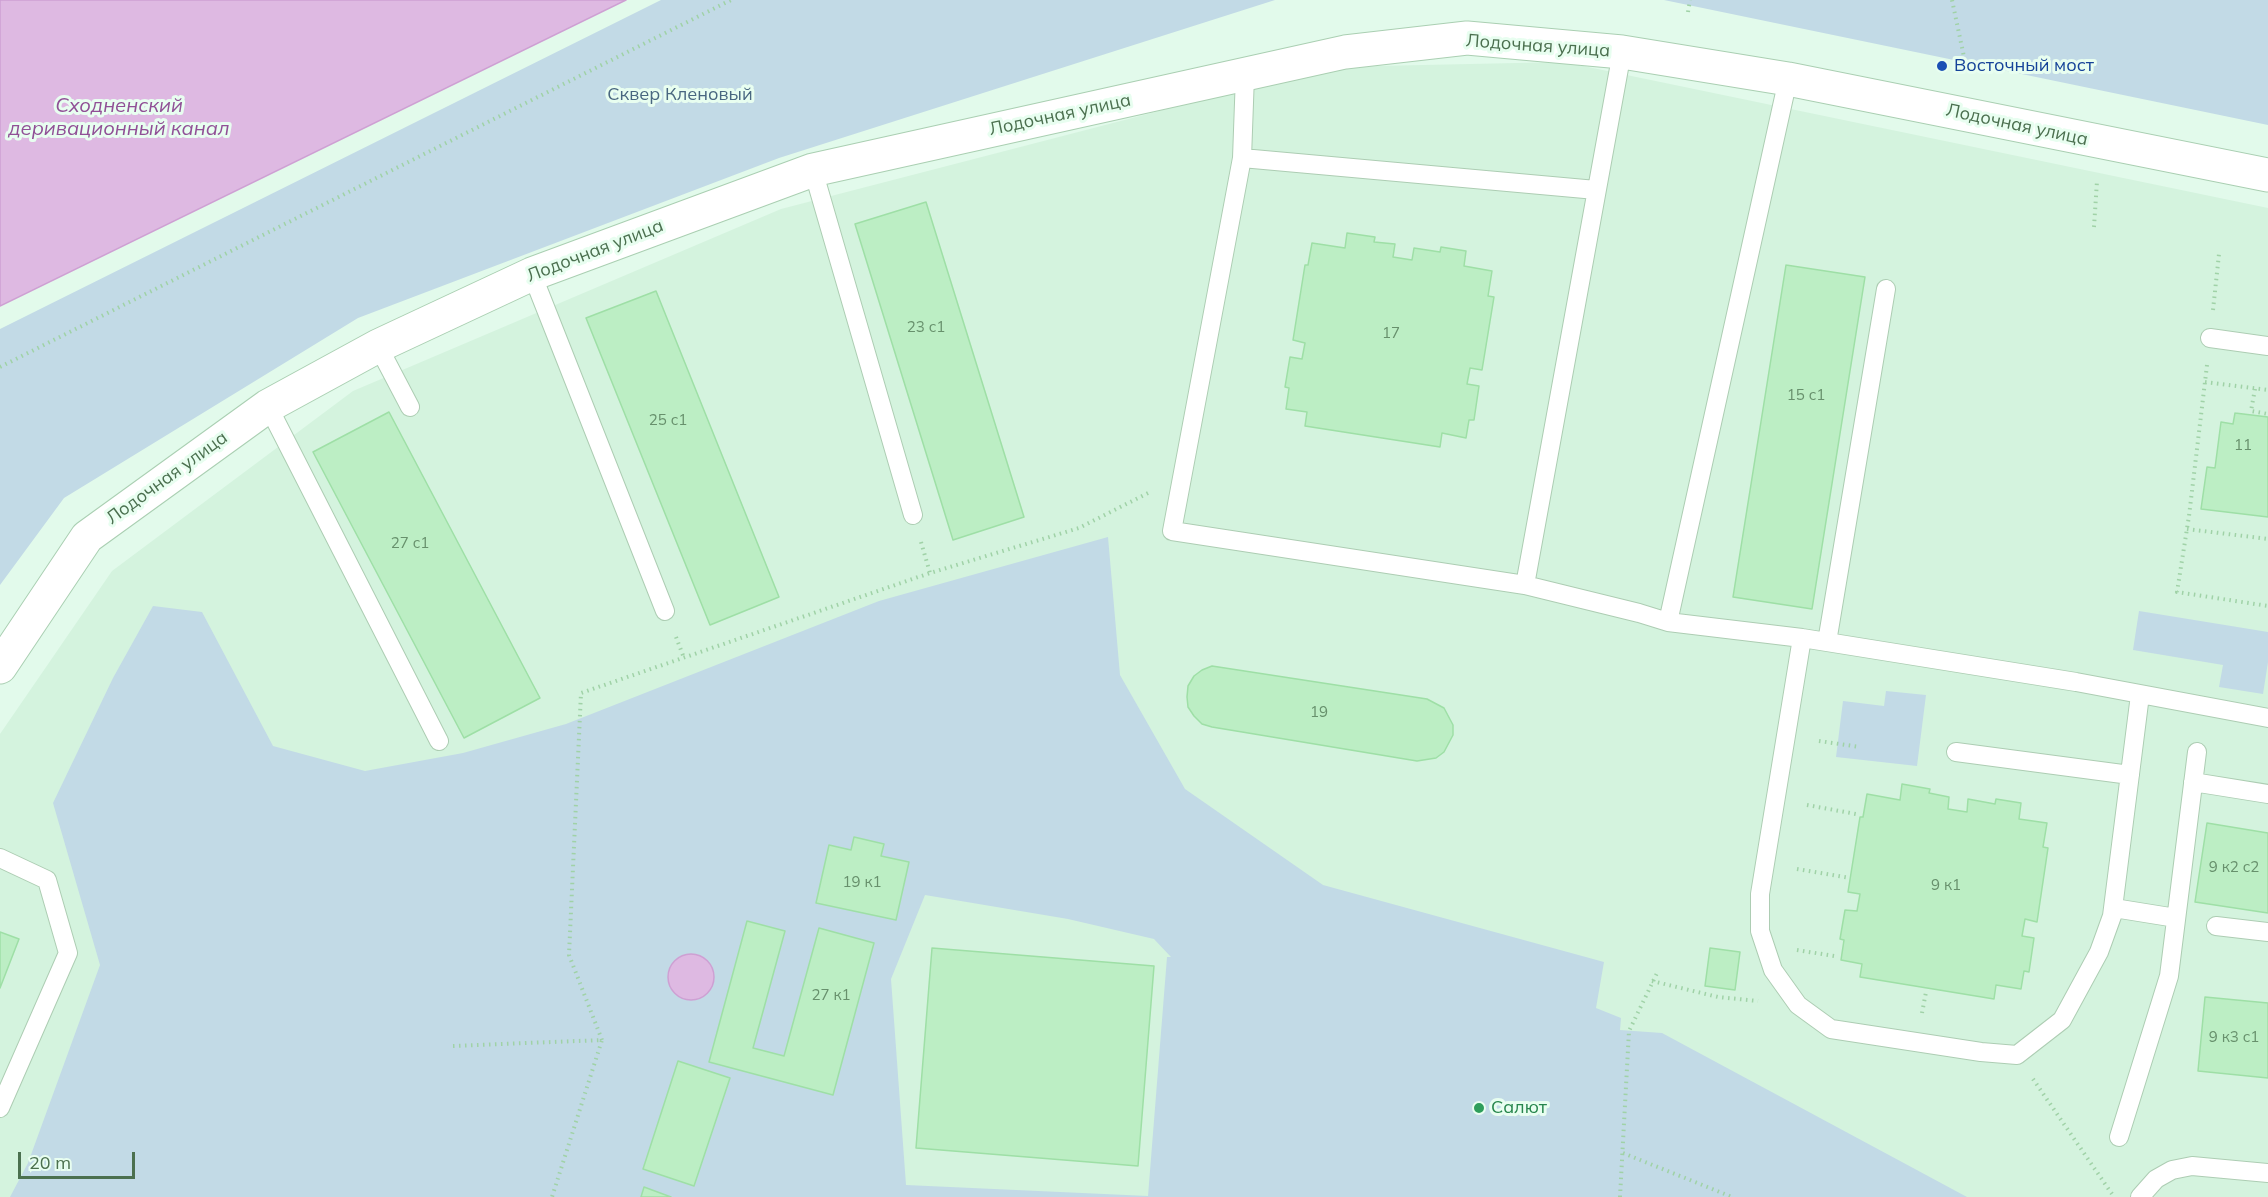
<!DOCTYPE html>
<html>
<head>
<meta charset="utf-8">
<style>
	body { margin:0 }
	#map { position:relative; width:2268px; height:1197px; overflow:hidden; background:#e2faeb; font-family:Mulish,sans-serif }
	canvas { display:block }
	.scale { position:absolute; left:18px; top:1152px; width:117px; height:27px; box-sizing:border-box; border:3px solid #4b704f; border-top:0; padding-left:8px; font-size:18px; line-height:21px; white-space:nowrap; color:#4b704f; -webkit-text-stroke:4px #e8fef0; paint-order:stroke }
</style>
</head>
<body>
<div id="map">
<canvas width="2268" height="1197"></canvas>
<div class="scale">20 m</div>
</div>
<script>
const ctx = document.querySelector('canvas').getContext('2d');
ctx.lineJoin = 'round';
function paint(path, color) {
  ctx.fillStyle = color;
  ctx.fill(path, 'evenodd');
}
function shape(rows) {
  const path = new Path2D();
  for (const r of rows) {
    if (r.length === 3) {
      path.moveTo(r[0] + r[2], r[1]);
      path.arc(r[0], r[1], r[2], 0, 2 * Math.PI);
      continue;
    }
    path.moveTo(r[0], r[1]);
    for (let i = 2; i < r.length; i += 2) path.lineTo(r[i], r[i + 1]);
  }
  return path;
}
function stroke(path, color, width, dash) {
  ctx.strokeStyle = color;
  ctx.lineWidth = width;
  ctx.lineCap = dash ? 'butt' : 'round';
  ctx.setLineDash(dash || []);
  ctx.stroke(path);
}
function label(font, color, halo, rows, align = 'center') {
  ctx.font = font + ' Mulish,sans-serif';
  ctx.lineWidth = 6;
  ctx.setLineDash([]);
  ctx.textBaseline = 'middle';
  ctx.strokeStyle = halo;
  ctx.fillStyle = color;
  for (const [text, x, y, turn = 0] of rows) {
    ctx.save();
    ctx.translate(x, y);
    ctx.rotate((+turn || 0) * Math.PI / 180);
    ctx.textAlign = isNaN(turn) ? turn : align;
    if (halo) ctx.strokeText(text, 0, 0);
    ctx.fillText(text, 0, 0);
    ctx.restore();
  }
}
paint(shape([
	[1564,62,2268,208,2268,1197,0,1197,0,734,112,571,353,391,781,209,1329,67]
]), '#d4f3de');
paint(shape([
	[661,0,1275,0,779,158,358,318,64,498,0,585,0,329],
	[1664,0,2268,0,2268,125],
	[1108,537,1120,675,1185,789,1323,885,1604,962,1596,1008,1621,1018,1620,1030,1662,1033,1967,1197,10,1197,28,1163,100,965,53,803,113,678,153,606,202,612,273,746,365,771,463,753,566,724,879,601],
	[925,895,1068,919,1154,939,1171,957,1167,957,1148,1196,906,1185,891,979],
	[2139,611,2268,632,2268,662,2263,694,2219,687,2223,665,2133,650],
	[1886,691,1926,695,1917,766,1836,757,1843,701,1884,706]
]), '#c2dae6');
const water = shape([
	[0,0,626,0,0,306,0,0],
	[691,977,23]
]);
paint(water, '#deb9e2');
stroke(water, '#cea0d3', 1.5);
const building = shape([
	[926,202,1024,517,953,540,855,224,926,202],
	[1347,233,1375,237,1374,242,1395,244,1393,257,1412,260,1414,248,1440,252,1441,247,1466,251,1464,266,1492,271,1488,296,1494,297,1482,370,1470,368,1467,384,1479,386,1474,420,1469,420,1466,438,1442,433,1440,447,1305,426,1307,412,1286,409,1289,388,1285,387,1290,357,1302,359,1305,343,1293,340,1305,265,1308,265,1312,243,1345,248,1347,233],
	[1786,265,1865,277,1812,609,1733,597,1786,265],
	[656,291,779,597,710,625,586,318,656,291],
	[389,412,540,698,464,738,313,452,389,412],
	[2235,413,2268,417,2268,517,2201,509,2207,467,2215,468,2221,422,2233,424,2235,413],
	[1212,666,1427,699,1444,708,1453,725,1453,735,1444,752,1436,758,1417,761,1212,727,1202,724,1194,716,1188,707,1187,697,1188,686,1194,676,1202,670,1212,666],
	[1902,784,1930,789,1929,793,1949,797,1948,809,1967,812,1968,799,1995,804,1996,799,2021,803,2019,819,2047,823,2043,847,2048,848,2037,922,2025,919,2022,936,2034,938,2029,972,2024,971,2021,989,1996,985,1994,999,1860,977,1862,964,1841,960,1844,940,1840,939,1845,910,1857,911,1860,894,1848,892,1860,817,1863,817,1867,794,1900,800,1902,784],
	[2207,823,2268,833,2268,913,2195,902,2207,823],
	[854,837,884,844,881,856,909,862,896,920,816,903,829,845,851,850,854,837],
	[747,921,785,931,753,1048,784,1056,819,928,874,943,833,1095,709,1062,747,921],
	[0,932,19,939,0,988,0,932],
	[932,948,1154,966,1138,1166,916,1148,932,948],
	[1710,948,1740,952,1735,990,1705,986,1710,948],
	[2205,997,2268,1003,2268,1078,2198,1071,2205,997],
	[678,1061,730,1078,694,1186,643,1169,678,1061],
	[644,1187,671,1197,641,1197,644,1187]
]);
paint(building, '#bceec4');
stroke(building, '#9edfa6', 1.5);
const lane = shape([
	[1245,75,1242,158,1172,531,1525,585,1639,613,1668,622,1802,638,2076,682,2268,718],
	[1242,158,1596,190],
	[813,170,913,515],
	[532,274,665,611],
	[2210,338,2268,346],
	[378,346,410,407],
	[268,406,439,741],
	[1525,585,1622,52],
	[1668,622,1788,79],
	[1802,638,1760,894,1760,931,1773,970,1798,1005,1831,1029,1981,1052,2017,1055,2062,1020,2099,952,2112,916,2140,695],
	[1827,642,1886,289],
	[1956,752,2130,775],
	[2193,782,2268,794],
	[0,858,47,880,68,953,0,1108],
	[2114,908,2176,918],
	[2216,926,2268,932],
	[2119,1137,2169,976,2197,752],
	[2140,1197,2156,1179,2172,1170,2192,1166,2268,1173]
]);
const secondary = shape([
	[0,667,87,537,268,406,378,346,532,274,813,170,1345,52,1467,38,1622,52,1788,79,2268,175]
]);
stroke(lane, '#adcdb3', 20);
stroke(secondary, '#aacfb2', 35);
stroke(shape([
	[1952,0,1968,76],
	[1688,12,1690,0],
	[2094,227,2097,181],
	[2213,310,2219,254],
	[2207,365,2189,516,2177,592,2268,606],
	[0,367,731,0],
	[2205,382,2268,390],
	[2255,389,2251,411,2268,414],
	[2187,529,2268,539],
	[921,542,930,573],
	[676,637,684,658],
	[1819,741,1860,747],
	[1807,805,1856,814],
	[1797,869,1850,878],
	[1797,950,1834,956],
	[1652,981,1718,997,1758,1001],
	[1922,1013,1926,992],
	[602,1040,569,955,581,693,930,573,1079,528,1150,492],
	[453,1046,602,1040,552,1197],
	[2033,1079,2112,1194],
	[1623,1153,1732,1197],
	[1620,1197,1629,1031,1658,971]
]), '#a0d2a7', 4, [1.5, 4.5]);
stroke(lane, '#fff', 18);
stroke(secondary, '#fff', 33);
for (const [x, y, r, color] of [
	[1942,66,6,"#1a4fb4"],
	[1479,1108,6,"#2e9e5b"]
]) {
  const dot = new Path2D();
  dot.arc(x, y, r, 0, 2 * Math.PI);
  ctx.fillStyle = color;
  ctx.fill(dot);
  stroke(dot, '#e8fef0', 2);
}
label('15px', '#67906c', null, [
	["23 с1",926,327],
	["17",1391,333],
	["15 с1",1806,395],
	["25 с1",668,420],
	["11",2243,445],
	["27 с1",410,543],
	["19",1319,712],
	["9 к2 с2",2234,867],
	["19 к1",862,882],
	["9 к1",1946,885],
	["27 к1",831,995],
	["9 к3 с1",2234,1037]
]);
label('18px', '#4b704f', '#e8fef0', [
	["Лодочная улица",1538,46,4],
	["Лодочная улица",1060,115,-12],
	["Лодочная улица",2017,125,12],
	["Лодочная улица",595,251,-21],
	["Лодочная улица",167,478,-36]
]);
label('18px', '#164399', '#e8fef0', [
	["Восточный мост",1954,66]
], 'left');
label('18px', '#496780', '#e8fef0', [
	["Сквер Кленовый",680,95]
]);
label('18px', '#27864d', '#e8fef0', [
	["Салют",1491,1108]
], 'left');
label('italic 20px', '#905096', '#e8fef0', [
	["Сходненский",119,106],
	["деривационный канал",119,129]
]);
</script>
</body>
</html>
